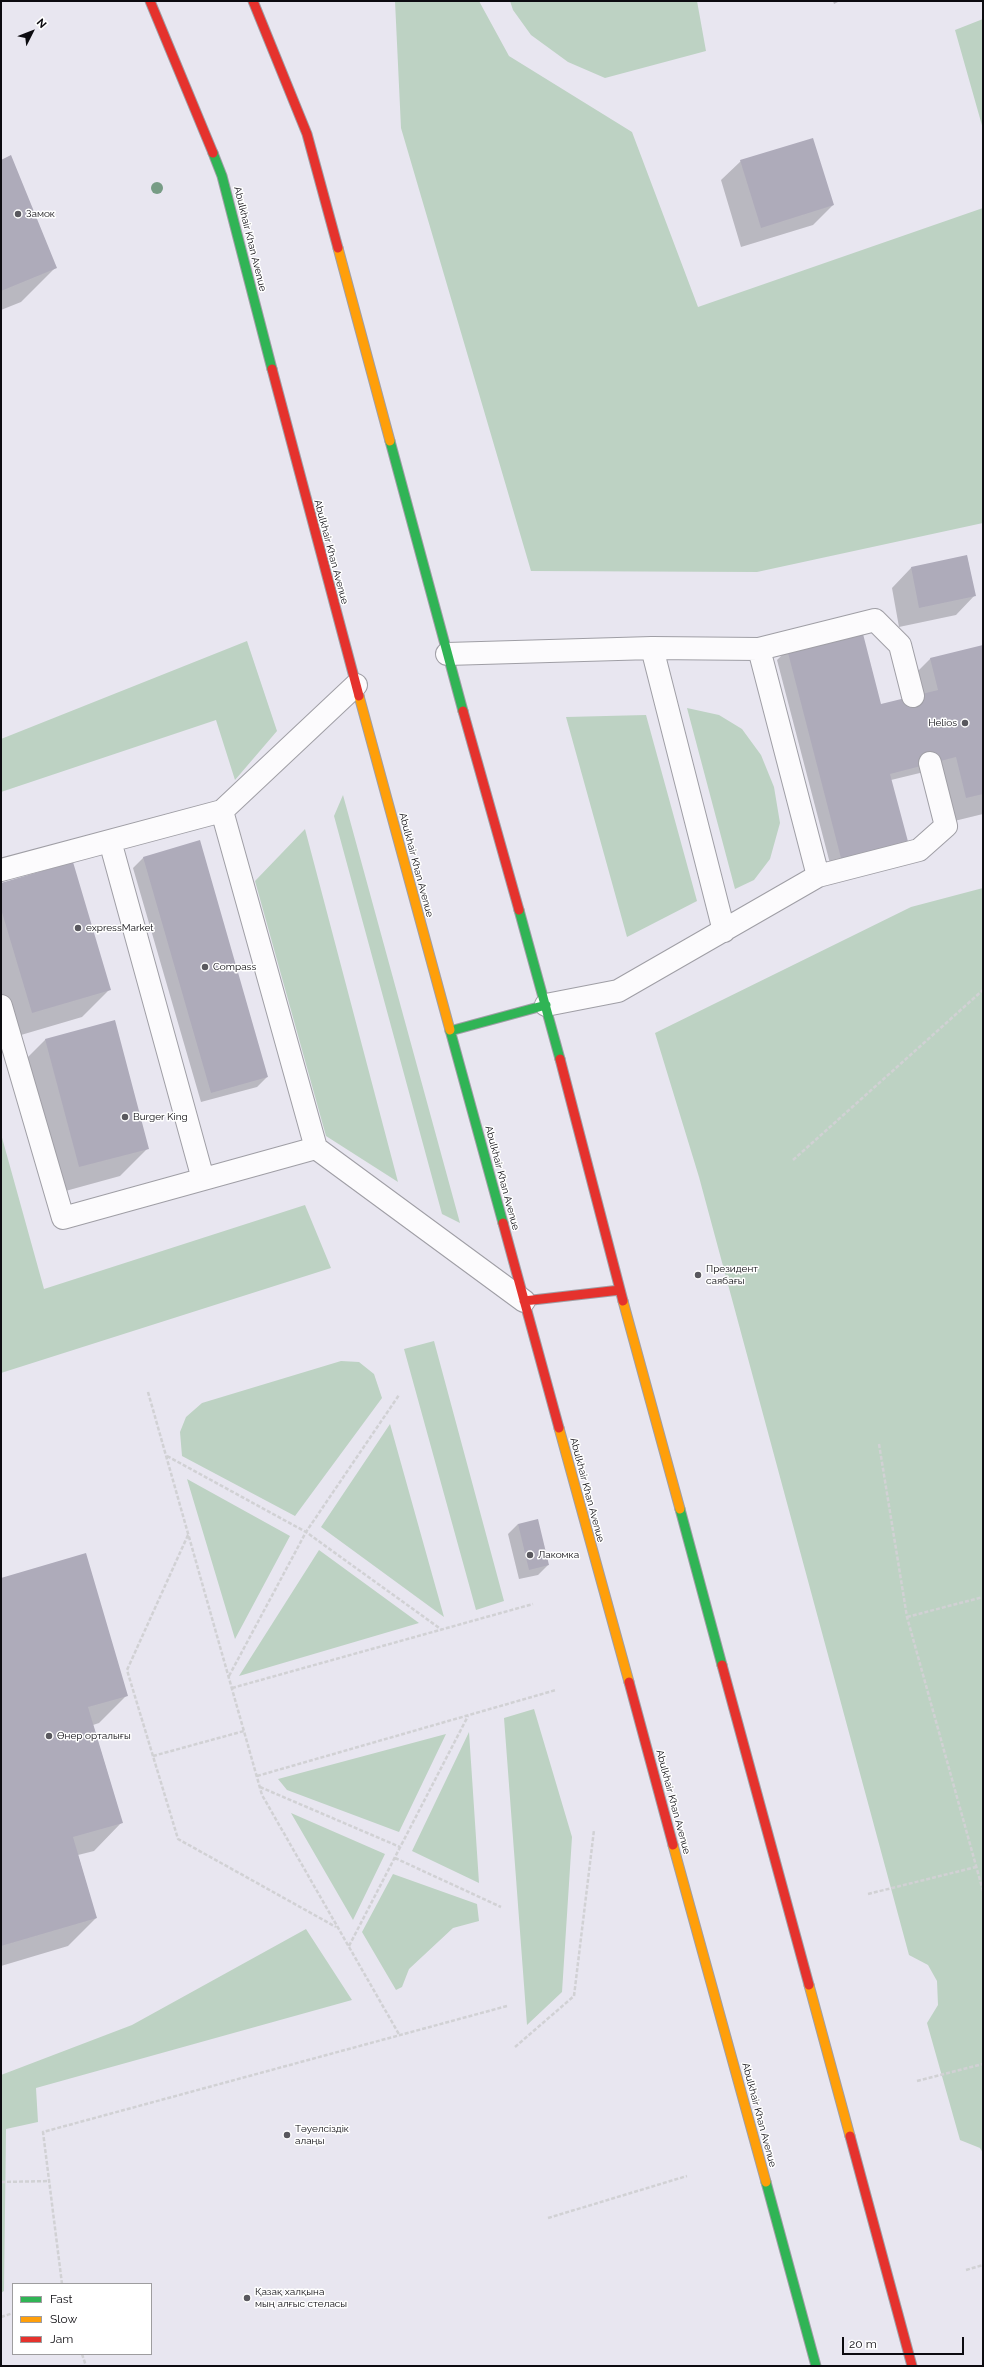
<!DOCTYPE html>
<html>
<head>
<meta charset="utf-8">
<style>
	body { margin:0 }
	#map { position:relative; width:984px; height:2367px; overflow:hidden; background:#e8e6f0; font-family:Raleway,sans-serif }
	canvas { display:block }
	.frame { position:absolute; inset:0; border:2px solid #0c0b10; pointer-events:none }
	.legend { position:absolute; left:12px; top:2283px; width:140px; height:72px; box-sizing:border-box; background:#fff; border:1px solid #9e9d9f; margin:0; padding:5px 7px; list-style:none; font-size:12px; color:#0c0b10 }
	.legend li { display:flex; align-items:center; gap:8px; height:20px }
	.legend b { width:20px; border:1px solid #9e9d9f }
	.north { position:absolute; left:12px; top:12px; width:40px; height:40px; -webkit-text-stroke:3px #fff; paint-order:stroke; rotate:48deg; font-size:11px; font-weight:700; line-height:16px; text-align:center; color:#0c0b10 }
	.north::after { content:''; display:block; margin:auto; width:14px; height:18px; background:#0c0b10; clip-path:polygon(50% 0,100% 100%,50% 72%,0 100%) }
	.scale { position:absolute; left:842px; top:2337px; width:122px; height:18px; box-sizing:border-box; border:2px solid #0c0b10; border-top:0; padding-left:5px; font-size:12px; line-height:14px; white-space:nowrap; color:#0c0b10; -webkit-text-stroke:3px #fff; paint-order:stroke }
</style>
</head>
<body>
<div id="map">
<canvas width="984" height="2367"></canvas>
<div class="frame"></div>
<ul class="legend">
<li><b style="height:5px;background:#30b455"></b>Fast</li>
<li><b style="height:5px;background:#ff9f0a"></b>Slow</li>
<li><b style="height:5px;background:#e5322d"></b>Jam</li>
</ul>
<div class="north">N</div>
<div class="scale">20 m</div>
</div>
<script>
const ctx = document.querySelector('canvas').getContext('2d');
ctx.lineJoin = 'round';
function paint(path, color) {
  ctx.fillStyle = color;
  ctx.fill(path, 'evenodd');
}
function shape(rows) {
  const path = new Path2D();
  for (const r of rows) {
    path.moveTo(r[0], r[1]);
    for (let i = 2; i < r.length; i += 2) path.lineTo(r[i], r[i + 1]);
  }
  return path;
}
function stroke(path, color, width, dash) {
  ctx.strokeStyle = color;
  ctx.lineWidth = width;
  ctx.lineCap = dash ? 'butt' : 'round';
  ctx.setLineDash(dash || []);
  ctx.stroke(path);
}
function label(font, color, halo, rows, align = 'center') {
  ctx.font = font + ' Raleway,sans-serif';
  ctx.lineWidth = 3;
  ctx.setLineDash([]);
  ctx.textBaseline = 'middle';
  ctx.strokeStyle = halo;
  ctx.fillStyle = color;
  for (const [text, x, y, turn = 0] of rows) {
    ctx.save();
    ctx.translate(x, y);
    ctx.rotate((+turn || 0) * Math.PI / 180);
    ctx.textAlign = isNaN(turn) ? turn : align;
    if (halo) ctx.strokeText(text, 0, 0);
    ctx.fillText(text, 0, 0);
    ctx.restore();
  }
}
paint(shape([
	[395,1,479,1,509,56,632,132,698,307,983,208,983,523,757,572,531,571,401,128],
	[510,1,697,1,706,51,605,78,568,62,531,35,513,10],
	[983,19,983,129,955,30],
	[247,641,277,731,235,780,216,720,1,792,1,739],
	[687,708,719,715,742,729,761,755,774,787,780,823,770,859,754,880,735,889],
	[646,715,697,901,627,937,566,717],
	[343,795,460,1223,442,1214,334,816],
	[305,829,398,1182,326,1136,255,881],
	[983,888,983,2153,980,2148,960,2140,927,2023,938,2005,937,1981,928,1965,909,1955,699,1177,655,1033,911,907],
	[1,1134,44,1289,305,1205,331,1268,1,1373],
	[434,1341,504,1601,476,1610,404,1349],
	[341,1361,359,1362,374,1374,382,1398,295,1516,182,1456,180,1432,186,1417,202,1403],
	[390,1424,444,1617,321,1527],
	[187,1479,290,1536,235,1639],
	[319,1550,419,1623,239,1676],
	[534,1709,572,1837,562,1992,527,2025,504,1718],
	[469,1732,479,1883,412,1851],
	[446,1734,399,1832,287,1790,278,1779],
	[291,1813,385,1854,353,1920],
	[393,1874,477,1904,479,1921,453,1928,409,1969,402,1987,396,1990,362,1932],
	[306,1929,352,2000,36,2088,38,2122,6,2129,4,2291,1,2293,1,2075,132,2025]
]), '#bdd2c3');
paint(shape([
	[833,1,840,1,834,4],
	[1,161,56,267,21,302,1,310],
	[741,161,833,205,813,225,741,247,721,180],
	[967,557,975,595,956,615,899,627,892,588,911,568],
	[983,646,983,814,938,825,924,772,891,780,833,875,777,660,787,650,880,706,905,699,902,687,930,659],
	[199,842,267,1077,257,1087,201,1102,133,868,143,858],
	[1,884,110,989,82,1017,4,1040,1,1032],
	[114,1021,148,1148,120,1176,51,1195,17,1068,45,1040],
	[518,1524,548,1565,538,1575,519,1579,508,1534],
	[1,1579,127,1695,99,1723,93,1725,122,1822,94,1851,78,1855,96,1918,68,1946,1,1966]
]), '#0003');
paint(shape([
	[813,138,834,205,761,228,740,160],
	[11,155,57,268,1,291,1,160],
	[967,555,976,596,919,608,911,567],
	[862,630,881,704,938,690,930,658,983,645,983,794,966,798,956,757,890,774,910,849,843,866,787,649],
	[200,840,268,1077,211,1093,143,857],
	[73,862,111,990,32,1013,1,909,1,883],
	[115,1020,149,1149,79,1167,45,1039],
	[538,1519,549,1565,529,1570,518,1524],
	[86,1553,128,1696,88,1707,123,1823,73,1837,97,1918,1,1946,1,1578]
]), '#aeabba');
const lane = shape([
	[652,648,724,931],
	[759,649,875,620,900,645,913,696],
	[447,654,652,648,759,649,818,876,618,991,546,1005],
	[222,811,316,1148,524,1301],
	[110,841,203,1179],
	[1,870,222,811,356,685],
	[818,876,919,850,946,826,930,763],
	[1,1006,63,1218,316,1148]
]);
const fast = shape([
	[213,153,222,176,272,369],
	[390,441,463,711],
	[519,910,560,1059],
	[450,1030,503,1223],
	[450,1031,546,1005],
	[680,1509,722,1665],
	[766,2182,816,2366]
]);
const slow = shape([
	[338,248,390,441],
	[359,696,450,1030],
	[623,1301,680,1509],
	[559,1428,629,1682],
	[673,1845,766,2182],
	[809,1985,850,2136]
]);
const jam = shape([
	[150,1,213,153],
	[253,1,307,134,338,248],
	[272,369,359,696],
	[463,711,519,910],
	[560,1059,623,1301],
	[503,1223,559,1428],
	[524,1301,620,1290],
	[722,1665,809,1985],
	[629,1682,673,1845],
	[850,2136,912,2366]
]);
stroke(lane, '#9f9ea5', 24);
stroke(fast, '#9f9ea5', 11);
stroke(slow, '#9f9ea5', 11);
stroke(jam, '#9f9ea5', 11);
stroke(shape([
	[793,1160,983,990],
	[148,1392,262,1795,400,2036],
	[879,1444,907,1617,983,1891],
	[167,1456,306,1532,442,1630],
	[188,1535,127,1670,178,1839,336,1927],
	[907,1617,983,1597],
	[229,1676,306,1532,399,1395],
	[232,1688,533,1604],
	[153,1756,244,1731],
	[257,1776,556,1690],
	[260,1787,400,1847],
	[395,1858,501,1907],
	[868,1894,976,1867],
	[349,1946,468,1716],
	[515,2047,574,1996,594,1830],
	[917,2081,983,2064],
	[1,2182,49,2181],
	[548,2218,687,2176],
	[966,2270,983,2265],
	[62,2284,43,2132,507,2006],
	[1,2317,13,2313],
	[82,2354,86,2366]
]), '#d1d1d4', 2.5, [4, 2]);
stroke(lane, '#fcfbfd', 22);
stroke(fast, '#30b455', 9);
stroke(slow, '#ff9f0a', 9);
stroke(jam, '#e5322d', 9);
ctx.fillStyle = '#779c85';
for (const [x, y] of [
	[157,188]
]) {
  ctx.beginPath();
  ctx.arc(x, y, 6, 0, 2 * Math.PI);
  ctx.fill();
}
for (const [x, y, r, color] of [
	[18,214,4,"#59585e"],
	[965,723,4,"#59585e"],
	[78,928,4,"#59585e"],
	[205,967,4,"#59585e"],
	[125,1117,4,"#59585e"],
	[698,1275,4,"#59585e"],
	[530,1555,4,"#59585e"],
	[49,1736,4,"#59585e"],
	[287,2135,4,"#59585e"],
	[247,2298,4,"#59585e"]
]) {
  const dot = new Path2D();
  dot.arc(x, y, r, 0, 2 * Math.PI);
  ctx.fillStyle = color;
  ctx.fill(dot);
  stroke(dot, '#fff', 1.5);
}
label('10px', '#0c0b10', '#fff', [
	["Замок",26,214],
	["Helios",957,723,"right"],
	["expressMarket",86,928],
	["Compass",213,967],
	["Burger King",133,1117],
	["Президент",706,1269],
	["саябағы",706,1281],
	["Лакомка",538,1555],
	["Өнер орталығы",57,1736],
	["Тәуелсіздік",295,2129],
	["алаңы",295,2141],
	["Қазақ халқына",255,2292],
	["мың алғыс стеласы",255,2304]
], 'left');
label('10px', '#0c0b10', '#fff', [
	["Abulkhair Khan Avenue",250,239,76],
	["Abulkhair Khan Avenue",331,552,75],
	["Abulkhair Khan Avenue",416,865,75],
	["Abulkhair Khan Avenue",502,1178,75],
	["Abulkhair Khan Avenue",587,1490,75],
	["Abulkhair Khan Avenue",673,1802,75],
	["Abulkhair Khan Avenue",759,2115,75]
]);
</script>
</body>
</html>
